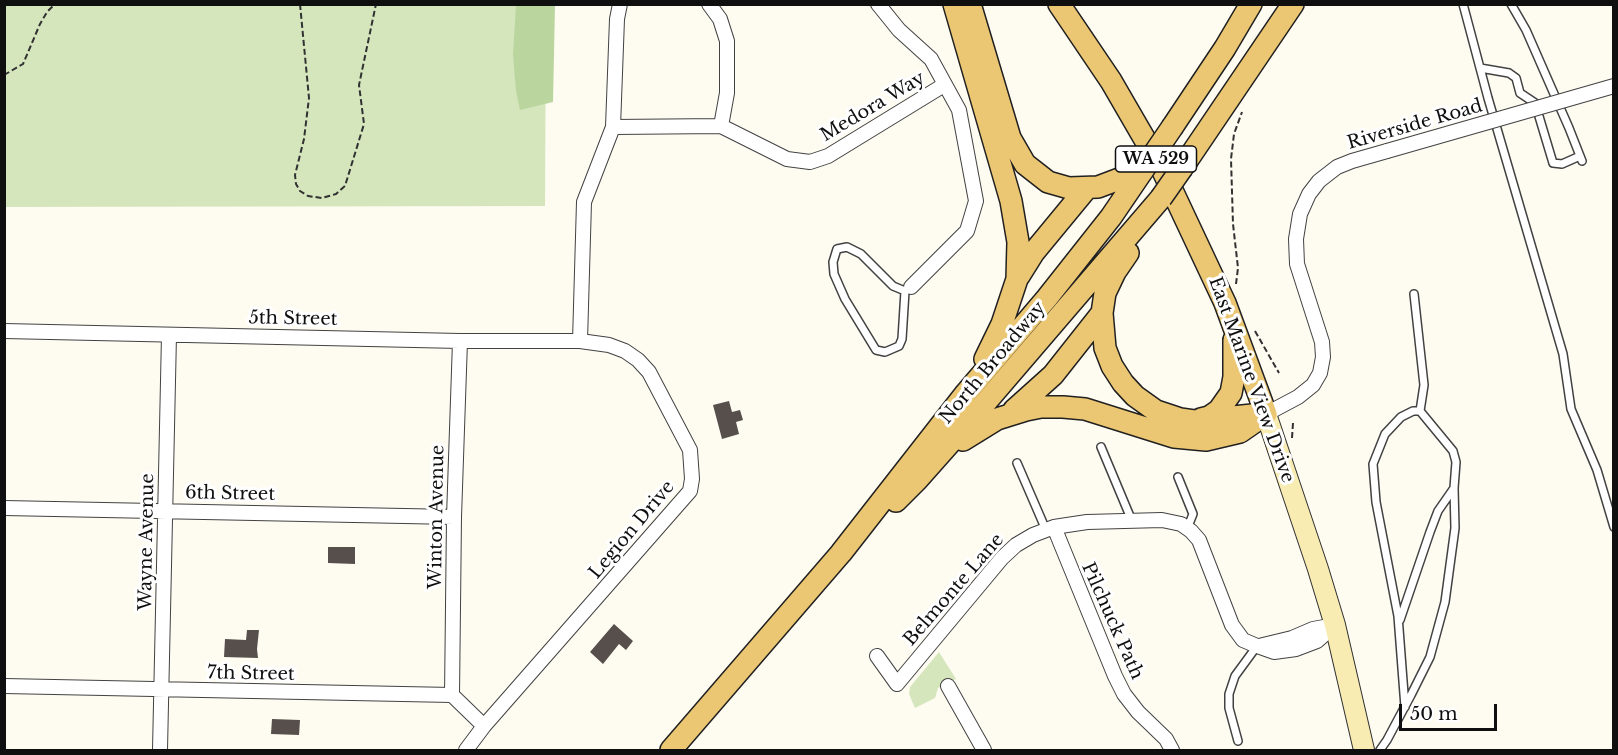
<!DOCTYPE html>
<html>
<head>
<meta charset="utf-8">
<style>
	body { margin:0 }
	#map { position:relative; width:1618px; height:755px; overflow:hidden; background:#fefbf1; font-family:"Libre Baskerville",serif }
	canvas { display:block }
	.frame { position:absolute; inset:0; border:6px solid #0f0f0f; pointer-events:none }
	.scale { position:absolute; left:1399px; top:704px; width:98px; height:27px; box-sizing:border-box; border:3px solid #0f0f0f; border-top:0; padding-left:8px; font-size:18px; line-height:21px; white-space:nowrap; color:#0f0f0f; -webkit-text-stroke:4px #fff; paint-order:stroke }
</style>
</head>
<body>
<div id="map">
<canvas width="1618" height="755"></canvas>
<div class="frame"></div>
<div class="scale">50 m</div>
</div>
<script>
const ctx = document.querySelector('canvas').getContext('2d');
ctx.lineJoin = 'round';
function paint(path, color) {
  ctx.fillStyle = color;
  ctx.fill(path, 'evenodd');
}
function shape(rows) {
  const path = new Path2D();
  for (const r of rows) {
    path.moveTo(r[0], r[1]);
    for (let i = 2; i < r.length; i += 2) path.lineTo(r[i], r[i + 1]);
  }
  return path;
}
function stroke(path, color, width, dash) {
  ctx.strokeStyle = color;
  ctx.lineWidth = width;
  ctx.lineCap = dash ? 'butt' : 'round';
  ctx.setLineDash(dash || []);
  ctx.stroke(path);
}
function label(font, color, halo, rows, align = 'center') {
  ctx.font = font + ' "Libre Baskerville",serif';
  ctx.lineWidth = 6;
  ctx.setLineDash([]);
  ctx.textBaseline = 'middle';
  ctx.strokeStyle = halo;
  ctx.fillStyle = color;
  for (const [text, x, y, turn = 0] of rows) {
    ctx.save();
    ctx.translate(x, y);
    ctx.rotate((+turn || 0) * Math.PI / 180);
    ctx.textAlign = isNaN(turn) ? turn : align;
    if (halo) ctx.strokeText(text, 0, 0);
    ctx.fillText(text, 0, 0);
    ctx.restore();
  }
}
paint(shape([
	[4,5,546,5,545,206,5,207],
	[939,652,956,679,938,688,935,698,915,708,909,694,910,687]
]), '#d5e6bd');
paint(shape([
	[516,5,555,5,553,102,520,110,516,91,513,55]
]), '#bad59e');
paint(shape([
	[729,401,732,412,740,410,743,420,736,422,739,434,722,439,713,405],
	[328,547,355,547,355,564,328,563],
	[614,624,633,641,626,650,619,644,603,664,590,652],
	[247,630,259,630,257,649,258,658,224,657,225,639,246,640],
	[272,719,300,720,299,735,271,734]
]), '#564f4c');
const lane = shape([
	[1463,4,1488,98,1563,354,1571,409,1597,470,1614,527],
	[1511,4,1526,30,1569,128,1582,161],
	[1480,68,1509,73,1516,78,1520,93,1535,103,1553,163,1562,164,1580,156],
	[905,291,893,286,861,254,847,247,837,249,833,262,834,274,845,299,876,350,885,352,899,346,902,339,905,291,911,287],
	[1414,294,1424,385,1420,411],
	[1101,447,1132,521],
	[1017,463,1046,530],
	[1178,477,1193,514,1187,529],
	[1400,620,1430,532,1438,511,1454,488],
	[1238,741,1229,708,1229,694,1235,676,1257,646],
	[1380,750,1387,740,1411,695,1430,657,1445,602,1455,528,1454,488,1456,462,1453,451,1420,411,1413,411,1401,417,1385,434,1373,464,1376,502,1398,616,1405,707]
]);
const street = shape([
	[709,4,720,19,727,41,727,93,721,126],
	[878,4,899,30,931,59,959,110,976,201,967,231,911,287],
	[613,127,721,126,787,159,810,162,828,156,944,85],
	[4,331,460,341,580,341,609,345,625,351,638,360,649,372,690,450,692,479,690,491,484,726,466,750],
	[580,341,584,202,613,127,617,19,620,4],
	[1266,414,1298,397,1313,385,1320,373,1323,357,1322,342,1297,264,1296,239,1300,214,1309,194,1319,181,1337,167,1352,161,1387,151],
	[4,508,454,517],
	[1054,527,1115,676,1124,694,1138,712,1166,739,1172,750],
	[1259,646,1292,638,1313,629,1335,625],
	[877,656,897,684,1002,558,1016,545,1033,535,1054,527,1087,522,1162,520,1181,524,1191,531,1199,540,1232,625,1243,640,1257,646,1274,652,1296,649,1317,641,1335,625],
	[4,686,452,695,484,726],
	[948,686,984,750],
	[452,695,454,517,460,341],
	[160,750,169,335]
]);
const secondary = shape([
	[1266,414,1318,569,1335,625,1364,750]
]);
const primary = shape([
	[954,4,1011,201,1018,242,1017,279,1002,324,985,359],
	[970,4,1010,138,1025,164,1048,182,1069,188,1098,187,1143,170],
	[1059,4,1111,81,1162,169,1225,303,1266,414],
	[1173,126,1225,48,1251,4],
	[1182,168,1293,4],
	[1128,253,1115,272,1105,293,1102,313,1105,348,1112,366,1123,383,1135,396,1156,411,1180,419,1194,421,1262,414],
	[1019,276,1034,252,1086,189],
	[1014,410,1053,375,1102,313],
	[1201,419,1209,417,1219,410,1231,393,1234,377,1234,340],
	[963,440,997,419,1026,410,1041,407,1063,407,1085,409,1174,437,1206,440,1240,432,1266,414],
	[896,501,917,480,980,409,1161,198],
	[671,750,841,553,966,393,1047,298,1111,217,1143,170]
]);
stroke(lane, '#424242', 10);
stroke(street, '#424242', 16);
stroke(secondary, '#313131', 22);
stroke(primary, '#202020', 24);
stroke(shape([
	[300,4,309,98,304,139,295,175,296,184,300,191,308,196,322,198,336,194,345,186,364,124,359,85,376,4],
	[4,75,23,64,40,24,47,12,55,4],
	[1236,284,1238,268,1233,224,1231,159,1234,134,1242,112],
	[1255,331,1279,373],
	[1292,438,1293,423]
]), '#313131', 2, [6, 3]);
stroke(lane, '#fff', 7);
stroke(street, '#fff', 14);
stroke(secondary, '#f8ecb2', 20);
stroke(primary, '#ecc773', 21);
const streetBridge = shape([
	[1387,151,1614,86]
]);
const primaryBridge = shape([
	[1143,170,1173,126],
	[1161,198,1182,168]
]);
stroke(streetBridge, '#424242', 16, []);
stroke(primaryBridge, '#202020', 24, []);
stroke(streetBridge, '#fff', 14);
stroke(primaryBridge, '#ecc773', 21);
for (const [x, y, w] of [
	[1156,159,81]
]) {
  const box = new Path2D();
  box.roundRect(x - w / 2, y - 13, w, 26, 4.5);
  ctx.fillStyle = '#fff';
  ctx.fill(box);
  stroke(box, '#0f0f0f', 1.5);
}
label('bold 16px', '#0f0f0f', null, [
	["WA 529",1156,159]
]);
label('18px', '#0f0f0f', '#fff', [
	["Medora Way",873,107,-31],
	["Riverside Road",1415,125,-16],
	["5th Street",293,319,1],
	["North Broadway",993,363,-50],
	["East Marine View Drive",1251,380,70],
	["6th Street",230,494,1],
	["Winton Avenue",437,517,-89],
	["Legion Drive",632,530,-50],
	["Wayne Avenue",147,542,-89],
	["Belmonte Lane",954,590,-49],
	["Pilchuck Path",1112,621,66],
	["7th Street",251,674,1]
]);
</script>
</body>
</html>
